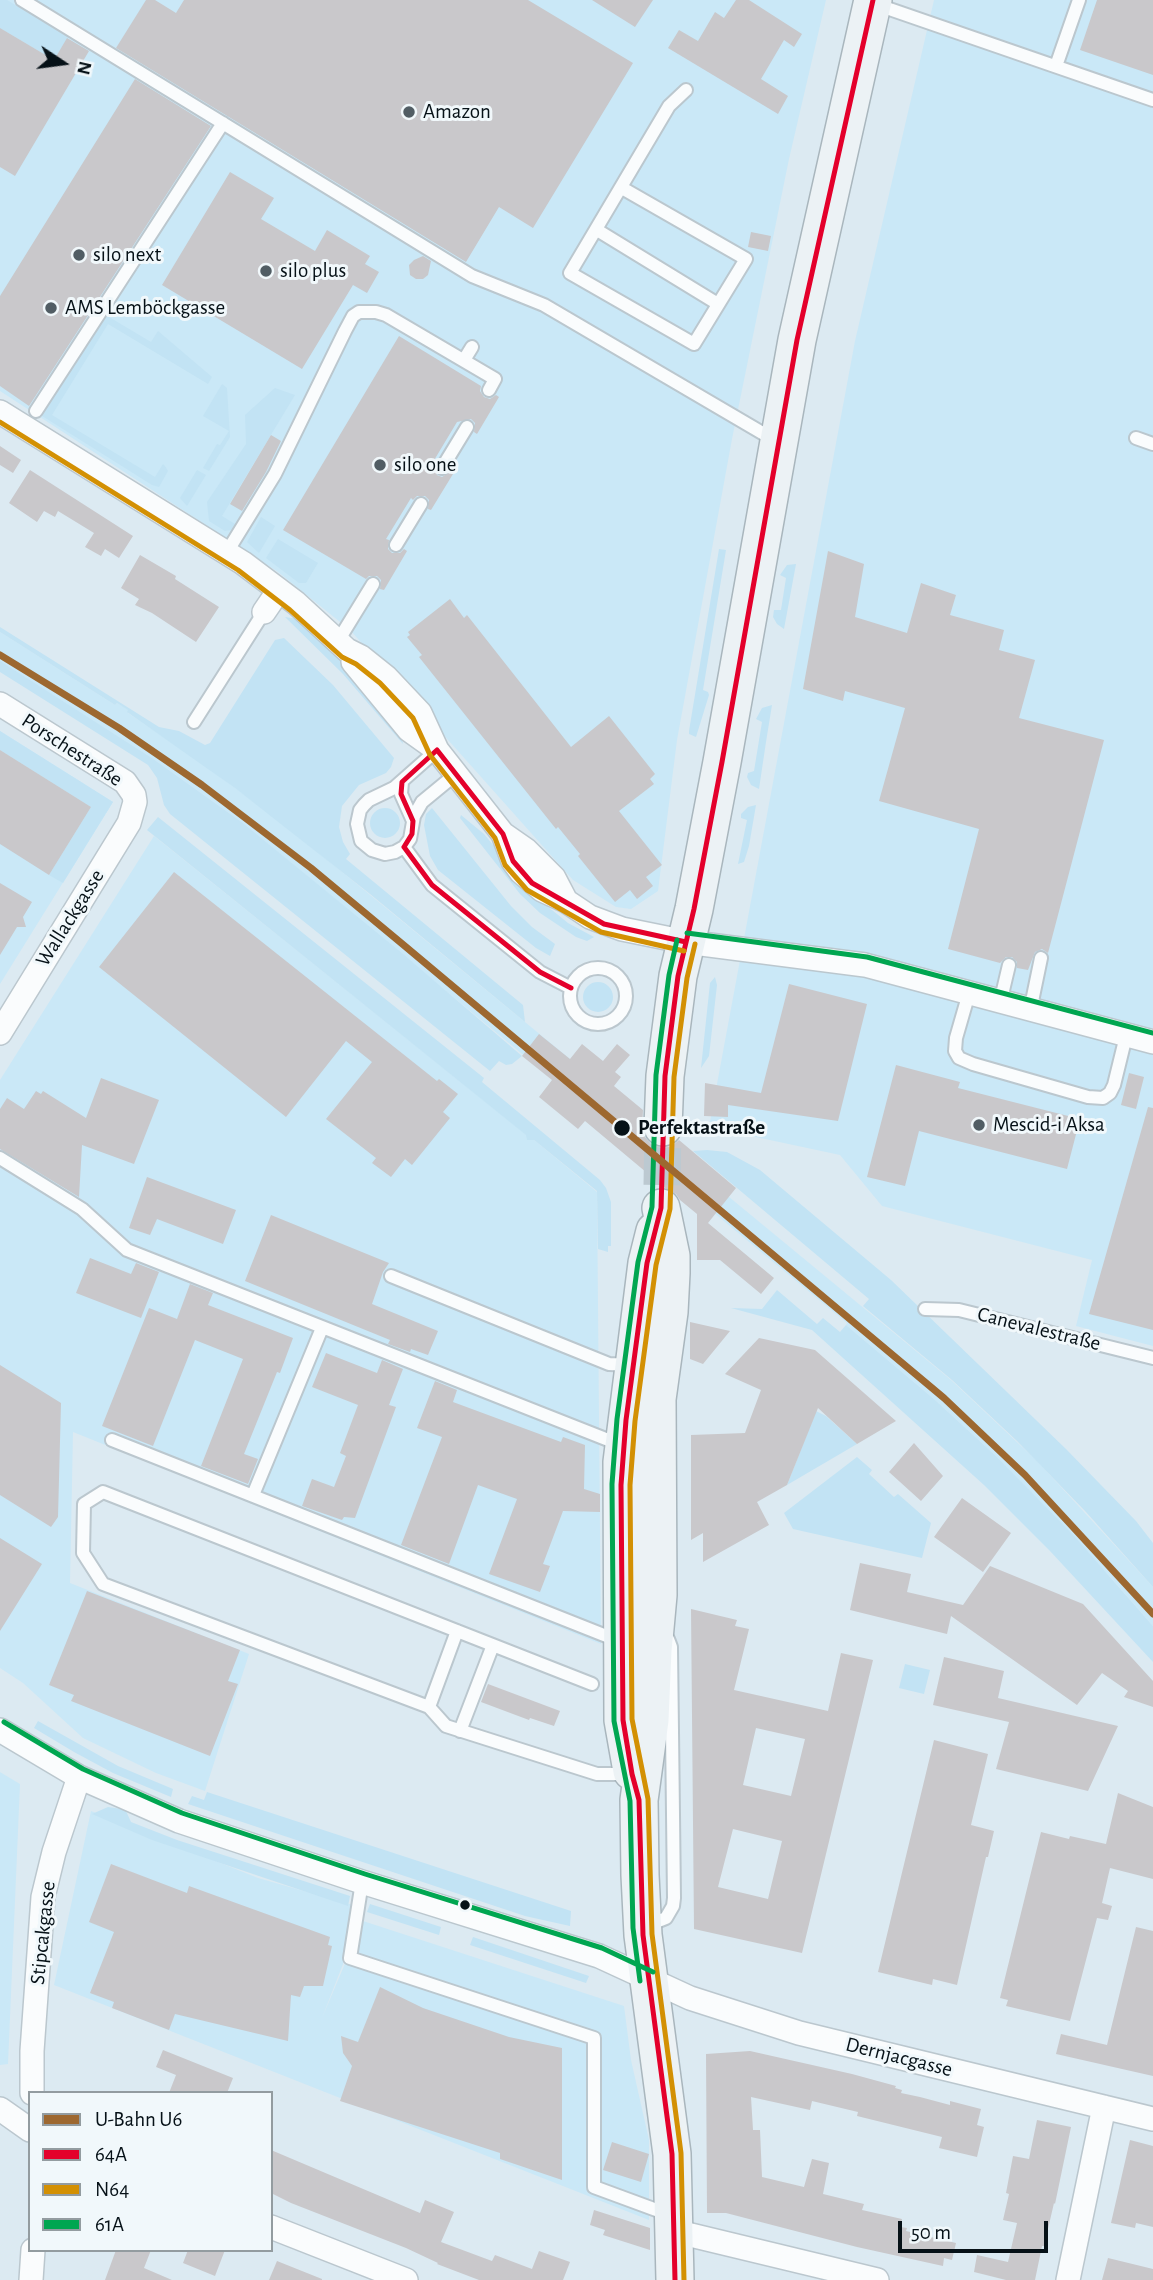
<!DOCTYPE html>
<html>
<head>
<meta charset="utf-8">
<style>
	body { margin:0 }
	#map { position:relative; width:1153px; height:2280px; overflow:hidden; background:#dceaf2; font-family:"Alegreya Sans",sans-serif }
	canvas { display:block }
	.legend { position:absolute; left:28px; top:2091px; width:245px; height:161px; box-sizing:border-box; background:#f1f8fb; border:2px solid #939ca0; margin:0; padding:9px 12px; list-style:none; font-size:21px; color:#061117 }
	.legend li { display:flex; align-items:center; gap:14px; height:35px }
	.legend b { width:35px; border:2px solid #939ca0 }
	.north { position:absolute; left:28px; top:28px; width:70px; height:70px; -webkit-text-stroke:5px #f1f8fb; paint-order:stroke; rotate:103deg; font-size:19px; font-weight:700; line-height:28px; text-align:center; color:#061117 }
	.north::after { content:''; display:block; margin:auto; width:24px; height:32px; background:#061117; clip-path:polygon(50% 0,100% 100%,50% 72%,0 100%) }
	.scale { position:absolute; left:898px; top:2221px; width:150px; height:32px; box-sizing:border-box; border:4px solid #061117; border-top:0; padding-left:9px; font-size:21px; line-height:24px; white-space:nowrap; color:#061117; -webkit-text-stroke:5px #f1f8fb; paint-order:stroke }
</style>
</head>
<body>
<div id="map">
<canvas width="1153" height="2280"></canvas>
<ul class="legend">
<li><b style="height:9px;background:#9d6830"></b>U-Bahn U6</li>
<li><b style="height:9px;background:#e4002b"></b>64A</li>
<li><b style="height:9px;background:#d39003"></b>N64</li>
<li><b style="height:9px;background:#00a651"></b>61A</li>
</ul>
<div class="north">N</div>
<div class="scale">50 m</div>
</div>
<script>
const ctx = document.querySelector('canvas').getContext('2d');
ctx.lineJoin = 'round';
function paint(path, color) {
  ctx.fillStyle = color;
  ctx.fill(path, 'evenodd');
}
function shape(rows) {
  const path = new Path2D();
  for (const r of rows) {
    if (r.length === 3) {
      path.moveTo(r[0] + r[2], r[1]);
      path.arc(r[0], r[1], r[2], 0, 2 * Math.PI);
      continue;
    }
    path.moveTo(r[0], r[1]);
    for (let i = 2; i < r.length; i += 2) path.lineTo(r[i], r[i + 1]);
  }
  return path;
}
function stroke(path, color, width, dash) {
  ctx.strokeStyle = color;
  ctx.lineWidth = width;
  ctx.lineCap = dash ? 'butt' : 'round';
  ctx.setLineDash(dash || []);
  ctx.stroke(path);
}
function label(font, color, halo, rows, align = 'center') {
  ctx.font = font + ' "Alegreya Sans",sans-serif';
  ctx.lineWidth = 6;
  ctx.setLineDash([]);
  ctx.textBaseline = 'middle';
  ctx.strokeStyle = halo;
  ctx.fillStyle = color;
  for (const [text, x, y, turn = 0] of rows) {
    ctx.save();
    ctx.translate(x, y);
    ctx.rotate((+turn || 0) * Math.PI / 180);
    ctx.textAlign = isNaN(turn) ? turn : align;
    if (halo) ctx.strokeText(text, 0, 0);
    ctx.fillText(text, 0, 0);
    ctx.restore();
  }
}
paint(shape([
	[0,0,826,0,789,159,732,439,677,740,658,891,631,909,616,907,573,880,350,630,278,572,0,391],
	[934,0,1153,0,1153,1346,1076,1326,1092,1260,882,1206,840,1155,709,1127,855,341],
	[0,632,115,705,117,703,129,710,128,713,199,761,280,821,570,1059,603,1093,951,1380,1037,1461,1153,1587,1153,1626,1112,1579,996,1456,934,1399,846,1325,847,1323,243,823,152,758,0,662],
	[0,731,113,802,0,984],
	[154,836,527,1135,527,1140,534,1140,597,1192,601,1644,73,1432,70,1583,249,1654,205,1791,156,1773,83,1738,23,1683,0,1668,0,1080],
	[0,1772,20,1784,8,2064,0,2065],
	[91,1811,258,1878,353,1905,343,1964,322,2018,363,1921,624,2006,631,2060,649,2140,649,2220,54,1985]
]), '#cae8f7');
paint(shape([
	[0,0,7,0,68,37,54,60,0,28],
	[104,314,151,342,158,331,212,377,208,384,108,324,52,415,155,477,163,464,165,466,168,471,159,487,152,485,39,414],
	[222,384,227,388,230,437,209,471,203,468,217,444,220,445,229,431,203,416],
	[275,388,295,395,222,516,235,524,231,530,225,531,209,521,207,502,246,444,245,415],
	[197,470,206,475,187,506,180,498],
	[261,517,275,526,259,553,247,542],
	[278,539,318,563,306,583,299,583,266,558],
	[719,549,726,550,703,690,708,692,709,695,696,737,689,734,689,731],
	[796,564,784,629,777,624,773,617,774,610,781,610,786,578,780,575,787,565],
	[285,617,298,619,329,647,383,704,399,724,403,744,343,674],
	[0,627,159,727,179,731,205,745,210,743,275,640,284,638,333,685,394,758,391,767,386,773,359,785,342,806,339,827,343,842,350,854,346,859,523,1005,525,1022,370,894,235,788,127,712,128,710,117,703,115,705,0,632],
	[0,661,152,758,243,823,403,954,522,1056,512,1064,506,1065,499,1061,490,1071,170,814,164,805,157,778,148,765,0,672],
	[772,705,766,742,759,789,751,785,747,777,748,773,754,771,762,722,756,719,762,708],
	[0,731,113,802,63,883,49,875,91,807,0,750],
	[756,805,749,846,744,862,738,864,747,820,741,818,741,814,748,807],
	[432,808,511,906,532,927,555,944,550,956,536,948,438,870,430,856,424,825,426,814],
	[385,823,15],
	[461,815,484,834,536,897,568,923,594,937,587,941,576,937,540,913,520,894,460,818],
	[158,817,484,1078,482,1082,600,1180,606,1188,611,1202,611,1246,608,1246,608,1252,598,1249,597,1191,534,1140,527,1140,526,1135,147,830],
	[715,977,717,985,709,1056,701,1068,710,983],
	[598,997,15],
	[707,1150,727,1152,760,1170,891,1280,1066,1449,1136,1521,1153,1543,1153,1587,1086,1512,1017,1441,952,1380,863,1306,869,1299,693,1151],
	[777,1290,817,1324,823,1318,840,1332,846,1325,934,1399,996,1456,1074,1536,1153,1626,1153,1662,1050,1551,984,1485,812,1330,731,1308,762,1309],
	[816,1411,826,1416,857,1444,787,1485],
	[857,1457,872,1470,869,1474,894,1497,898,1494,931,1523,922,1558,793,1529,784,1513],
	[905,1664,930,1670,924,1694,899,1688],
	[38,1721,118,1766,173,1789,171,1797,113,1773,74,1752,34,1728],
	[207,1792,571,1911,570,1926,525,1916,188,1804,192,1796,204,1800],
	[108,1807,122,1809,126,1811,131,1822,177,1840,350,1896,348,1906,152,1840,92,1814],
	[370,1904,441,1927,439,1935,367,1912],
	[473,1937,589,1976,586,1983,470,1945]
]), '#c2e3f4');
paint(shape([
	[146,0,155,0,176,13,184,0,528,0,633,63,533,228,499,207,466,262,116,48],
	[592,0,653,0,635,27],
	[736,0,749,0,802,34,794,47,784,40,761,79,788,96,778,114,668,48,679,30,698,41,715,12,724,18],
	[1097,0,1153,0,1153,75,1080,50],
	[0,28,54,60,67,38,89,51,15,176,0,167],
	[135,79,211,126,29,406,0,386,0,296],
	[230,172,274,198,261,219,315,251,327,230,370,256,365,264,379,272,367,293,353,285,302,369,162,285],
	[751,232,771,236,768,251,748,247],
	[423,256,431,261,428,275,423,279,416,279,410,275,409,265,414,260],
	[399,336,481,386,480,391,484,397,490,399,496,395,499,397,477,434,474,432,475,423,471,419,457,422,433,462,437,475,442,477,450,472,453,474,431,510,428,509,429,500,425,496,417,496,413,500,411,498,386,539,389,540,388,549,392,553,400,553,404,549,407,551,384,590,380,589,381,580,377,576,369,576,366,579,283,530],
	[271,435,281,441,266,472,242,511,230,504],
	[0,446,21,460,13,473,0,465],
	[30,470,133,536,119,558,105,549,101,556,85,547,94,533,58,511,55,517,44,511,37,522,9,503],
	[828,551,864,564,855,617,907,633,921,583,956,595,950,615,1004,630,999,650,1035,660,1019,718,1104,740,1048,953,1042,949,1035,952,1028,970,1017,968,1017,962,1012,957,1006,957,1000,963,948,949,979,829,879,801,905,708,845,691,843,701,803,689],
	[140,555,176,576,175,579,219,607,196,642,152,613,135,605,139,599,121,588],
	[450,599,464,618,467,615,571,747,609,716,655,774,650,779,654,784,619,811,662,865,646,877,653,886,637,899,630,890,615,902,578,856,580,854,558,827,556,829,419,657,422,655,407,637,410,635,408,632],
	[0,750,91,807,49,875,0,844],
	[174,872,437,1081,439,1079,458,1094,443,1112,450,1118,412,1165,405,1159,391,1177,372,1163,376,1158,326,1119,372,1062,346,1041,286,1117,99,967],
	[0,883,32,902,23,917,26,927,17,927,0,955],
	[789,984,867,1004,838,1121,728,1105,728,1117,704,1116,705,1083,761,1093],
	[539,1034,570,1059,582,1044,603,1061,617,1044,630,1055,615,1072,621,1077,614,1086,643,1110,642,1127,645,1137,651,1144,662,1148,672,1146,679,1140,736,1188,708,1223,774,1278,761,1294,720,1260,697,1260,697,1214,680,1200,676,1194,665,1188,585,1121,578,1129,539,1097,552,1080,522,1056],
	[896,1065,960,1082,958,1088,1080,1119,1067,1169,919,1131,905,1186,867,1177],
	[1129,1073,1144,1077,1136,1109,1121,1105],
	[101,1078,159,1100,134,1164,82,1145,79,1197,0,1149,0,1109,7,1098,24,1109,36,1091,41,1094,43,1091,86,1118],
	[1148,1107,1153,1108,1153,1330,1089,1314],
	[147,1177,236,1210,223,1244,157,1219,150,1235,129,1228],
	[271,1215,389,1263,383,1272,372,1304,438,1331,428,1355,411,1349,410,1352,388,1344,390,1340,245,1281],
	[90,1258,131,1274,136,1263,159,1272,141,1318,76,1293],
	[190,1284,213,1293,208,1305,293,1338,280,1373,277,1372,244,1454,258,1459,248,1484,201,1466,243,1359,195,1340,153,1446,102,1426,149,1308,177,1319],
	[690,1322,730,1331,703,1364,690,1359],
	[759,1338,815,1350,896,1421,857,1444,818,1408,787,1485,757,1502,769,1525,703,1562,703,1533,691,1540,691,1435,745,1433,761,1390,725,1374],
	[326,1353,377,1373,382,1360,403,1369,389,1405,396,1407,355,1518,344,1517,342,1520,302,1506,312,1479,334,1487,346,1456,340,1453,358,1405,312,1387],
	[0,1365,61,1403,58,1517,51,1527,0,1495],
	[435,1381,457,1390,453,1402,561,1442,563,1437,585,1445,584,1489,600,1494,600,1512,563,1511,543,1564,550,1566,540,1592,489,1574,517,1499,478,1485,449,1564,401,1545,442,1437,417,1428],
	[914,1443,943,1476,921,1501,889,1472],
	[962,1498,1011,1533,983,1572,934,1537],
	[0,1538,42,1564,0,1631],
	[860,1563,911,1574,907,1592,963,1605,990,1566,1083,1604,1153,1681,1153,1707,1124,1697,1128,1691,1102,1673,1077,1705,951,1616,947,1634,850,1610],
	[87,1591,240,1650,228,1681,238,1684,210,1756,71,1701,74,1695,49,1685],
	[691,1609,737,1620,735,1626,749,1629,734,1690,828,1711,841,1653,873,1660,802,1953,694,1929],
	[756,1728,805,1739,791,1796,743,1785],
	[733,1829,782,1841,768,1899,718,1887],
	[944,1657,1004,1671,998,1698,1118,1726,1088,1791,996,1769,1009,1722,933,1705],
	[488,1684,560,1711,554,1726,530,1718,529,1720,481,1702],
	[934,1740,988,1754,971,1825,994,1831,988,1857,986,1857,957,1985,933,1979,932,1985,878,1972],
	[1118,1793,1153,1807,1153,1879,1110,1868,1102,1903,1112,1906,1108,1920,1097,1918,1070,2021,1006,2006,1008,2000,1000,1998,1041,1832,1069,1839,1070,1836,1106,1844],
	[111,1864,187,1893,189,1886,330,1937,328,1945,332,1946,323,1986,304,1986,300,1997,291,1995,288,2041,175,2014,169,2030,112,2008,114,2002,90,1993,114,1932,89,1922],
	[1136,1927,1153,1931,1153,2076,1056,2054,1061,2034,1107,2045],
	[380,1987,423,2008,509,2037,562,2048,562,2180,500,2159,500,2153,340,2101,352,2066,343,2053,341,2036,358,2042],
	[163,2050,233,2078,227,2093,169,2093,176,2075,156,2067],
	[750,2051,852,2074,896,2086,895,2088,902,2090,901,2093,920,2097,950,2105,950,2101,981,2109,977,2125,984,2127,977,2157,939,2148,942,2137,857,2116,858,2112,812,2101,810,2110,751,2097,753,2130,760,2130,762,2177,804,2187,812,2159,829,2163,823,2194,864,2204,862,2210,902,2219,900,2227,907,2228,906,2231,956,2243,952,2260,944,2258,943,2266,857,2247,726,2213,707,2213,706,2054],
	[1037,2120,1071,2127,1055,2204,1054,2203,1044,2246,1042,2246,1035,2280,1006,2280,974,2272,977,2255,1008,2262,1017,2223,1003,2220,1009,2194,1006,2193,1013,2156,1029,2159],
	[1130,2140,1153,2146,1153,2227,1136,2223,1135,2228,1111,2223],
	[612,2142,649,2154,641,2182,603,2170],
	[271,2150,420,2213,425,2200,454,2212,441,2242,492,2261,495,2255,532,2269,539,2251,570,2262,563,2280,479,2280,437,2264,438,2263,406,2248,291,2203,271,2193],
	[594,2210,650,2228,650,2250,603,2235,605,2230,590,2225],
	[116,2250,151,2250,144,2268,172,2280,105,2280],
	[188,2250,225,2250,215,2276,183,2263],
	[1108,2258,1153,2269,1153,2280,1102,2280],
	[277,2261,322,2279,322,2280,269,2280]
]), '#c9c8cb');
stroke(shape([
	[662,1185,663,1127]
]), '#bcc9d1', 37, [37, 18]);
const lane = shape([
	[22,0,472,276,544,305,776,441],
	[875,4,1153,100],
	[1056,66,1079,0],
	[622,188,746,259,694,344,570,273,669,106,686,90],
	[597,230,718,304],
	[464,360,472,347],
	[36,411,223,123],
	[1136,438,1153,444],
	[442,468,467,427],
	[396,545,421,504],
	[227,552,275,474,345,331,353,316,359,312,376,312,386,315,495,379,489,390],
	[338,641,373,584],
	[194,722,264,612],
	[437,750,394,788,369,800,364,805,360,810,357,824,361,841,372,850,385,854,395,852,404,847,410,839,414,816,422,802,456,774],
	[402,782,401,794,413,821],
	[404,847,432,885,540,972,571,988],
	[598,996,28],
	[969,993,956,1038,955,1051,959,1058,973,1064,1088,1097,1103,1098,1110,1093,1114,1085,1126,1036],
	[1000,1003,1009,965],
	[1030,1011,1041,958],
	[0,1158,82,1209,127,1250,621,1445],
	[391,1276,609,1364,632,1365],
	[925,1309,959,1310,1153,1358],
	[112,1440,619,1641],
	[253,1495,322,1328],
	[592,1684,103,1492,84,1504,83,1553,103,1584,429,1707,446,1726,597,1774,628,1774],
	[429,1707,457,1631],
	[460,1731,493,1645],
	[362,1882,350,1958,594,2038,594,2187,670,2215],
	[646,1926,666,1918,673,1906,674,1898,671,1647,668,1639]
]);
const street = shape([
	[0,412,243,563,296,603,347,650,361,657,386,677,420,713,437,750,503,834,513,861,521,872,542,890,566,901,590,917,622,929,686,942,865,965,1153,1042],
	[264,612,279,590],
	[353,662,409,730,437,750],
	[0,704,125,782,134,795,135,802,129,823,0,1033],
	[503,834,526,850,554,878,566,901],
	[0,1730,79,1777,179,1821,362,1882,599,1956,690,1998,799,2033,1153,2119],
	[32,2093,32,2051,43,1897,54,1852,79,1777],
	[0,2109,30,2130],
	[271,2227,406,2280],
	[674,2231,877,2280],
	[31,2280,33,2250],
	[1068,2280,1104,2107]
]);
const primary = shape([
	[663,1127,665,1076,678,976,694,909,722,762,797,340,873,0],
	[661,1208,671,1256,671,1273,669,1312,657,1399,658,1595,653,1650,650,1720,639,1800,640,1875,643,1935,672,2154,675,2280],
	[632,1771,623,1720,622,1462,647,1263,655,1231]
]);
stroke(lane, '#bbc7ce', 16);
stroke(street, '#bbc7ce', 26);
stroke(primary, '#a9b6bd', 40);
stroke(lane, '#fafcfd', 12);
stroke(street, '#fafcfd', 23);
stroke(primary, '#ecf2f5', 37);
stroke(shape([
	[404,847,412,834,413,821,401,794,402,782,437,750,503,834,513,861,532,883,604,924,686,942],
	[404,847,432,885,540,972,571,988],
	[675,2280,672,2154,643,1935,639,1800,632,1774,623,1720,621,1485,626,1420,647,1263,661,1208,665,1076,678,976,694,909,722,762,797,340,873,0]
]), '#e4002b', 5);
stroke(shape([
	[0,422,238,570,290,610,342,657,356,664,380,683,413,718,430,755,495,838,505,865,527,890,601,932,684,951],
	[684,2280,681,2153,652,1934,648,1799,632,1719,630,1485,635,1421,656,1265,670,1209,674,1077,687,978,695,944]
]), '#d39003', 5);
stroke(shape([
	[687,933,867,957,1153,1033],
	[4,1722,83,1769,182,1813,365,1874,602,1948,653,1972],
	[640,1981,633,1928,630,1801,614,1721,612,1484,617,1419,638,1262,652,1207,656,1075,669,975,677,940]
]), '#00a651', 5);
stroke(shape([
	[0,655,119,728,202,785,311,868,406,947,944,1398,1025,1475,1153,1614]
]), '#9d6830', 7);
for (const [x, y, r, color] of [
	[409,112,7,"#515d64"],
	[79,255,7,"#515d64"],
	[266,271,7,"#515d64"],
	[51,308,7,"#515d64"],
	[380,465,7,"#515d64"],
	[979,1125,7,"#515d64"],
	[622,1128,9,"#061117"],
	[465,1905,6,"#061117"]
]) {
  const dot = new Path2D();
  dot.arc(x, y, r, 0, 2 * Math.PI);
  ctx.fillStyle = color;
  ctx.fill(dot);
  stroke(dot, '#f1f8fb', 2.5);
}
label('21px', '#061117', '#f1f8fb', [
	["Amazon",423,112],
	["silo next",93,255],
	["silo plus",280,271],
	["AMS Lemböckgasse",65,308],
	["silo one",394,465],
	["Mescid-i Aksa",993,1125]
], 'left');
label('21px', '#061117', '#f1f8fb', [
	["Porschestraße",72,750,33],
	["Wallackgasse",70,918,-58],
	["Canevalestraße",1039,1329,14],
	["Stipcakgasse",43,1933,-84],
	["Dernjacgasse",899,2057,14]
]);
label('bold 21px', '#061117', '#f1f8fb', [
	["Perfektastraße",638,1128]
], 'left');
</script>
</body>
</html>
